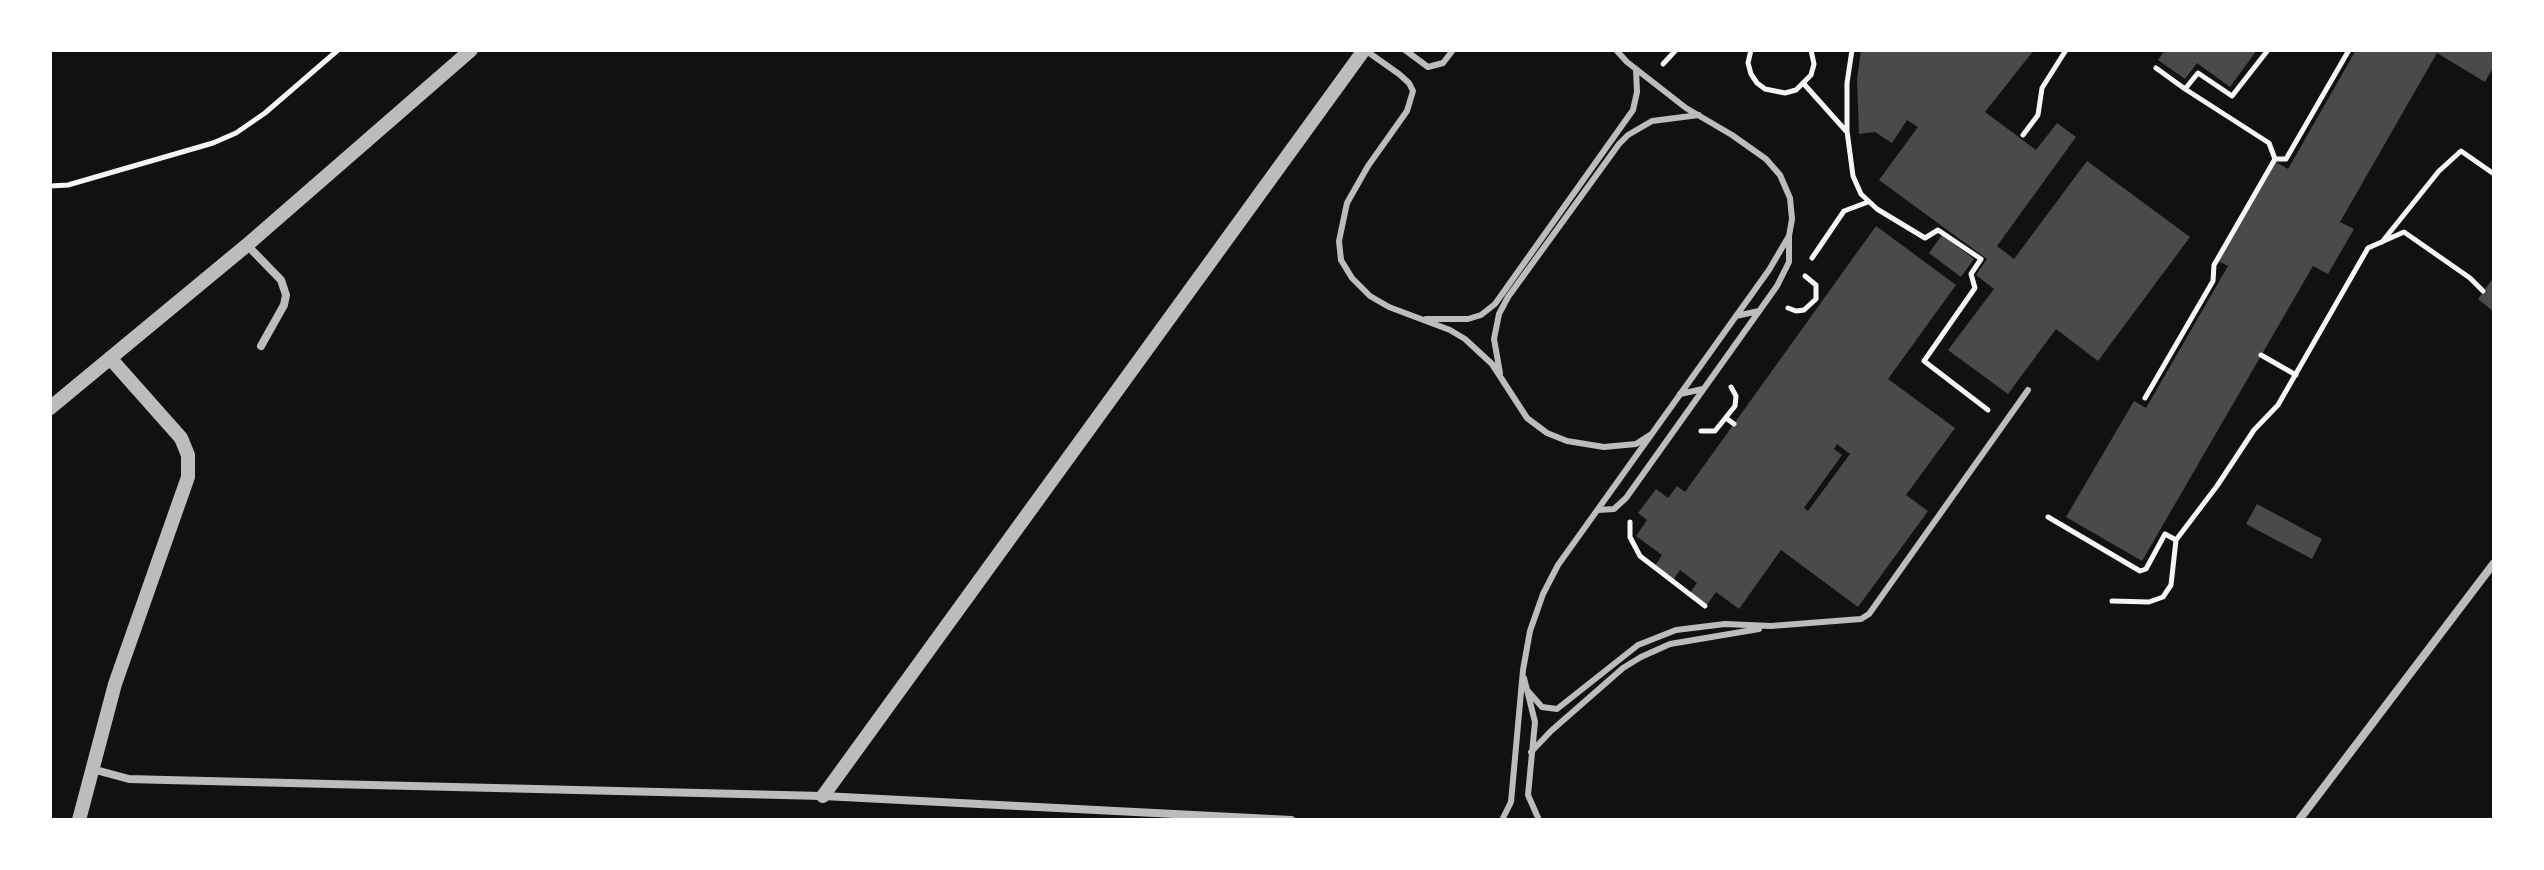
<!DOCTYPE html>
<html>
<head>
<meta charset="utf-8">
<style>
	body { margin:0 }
	#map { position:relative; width:2544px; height:870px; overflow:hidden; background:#111; font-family:Roboto,sans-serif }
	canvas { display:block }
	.frame { position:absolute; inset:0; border:52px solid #fff; pointer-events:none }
</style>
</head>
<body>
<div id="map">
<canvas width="2544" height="870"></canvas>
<div class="frame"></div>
</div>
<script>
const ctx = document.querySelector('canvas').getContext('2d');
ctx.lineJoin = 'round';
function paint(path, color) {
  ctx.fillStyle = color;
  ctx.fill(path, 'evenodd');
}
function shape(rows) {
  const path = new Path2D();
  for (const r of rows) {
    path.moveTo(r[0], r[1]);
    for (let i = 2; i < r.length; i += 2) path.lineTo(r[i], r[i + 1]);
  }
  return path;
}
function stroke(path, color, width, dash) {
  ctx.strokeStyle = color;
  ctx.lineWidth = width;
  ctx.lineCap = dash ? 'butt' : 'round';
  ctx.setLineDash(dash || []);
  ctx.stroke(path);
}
paint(shape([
	[1861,50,2034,50,1985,112,2036,150,2057,123,2076,137,1997,246,2014,259,2087,161,2190,237,2098,361,2056,329,2008,394,1948,350,1994,289,1976,275,1987,259,1879,180,1918,127,1907,120,1892,143,1875,132,1859,134,1857,79],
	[2165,50,2257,50,2230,87,2197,63,2185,79,2158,60],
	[2356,50,2494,50,2494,66,2485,82,2437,53,2340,222,2354,229,2328,274,2313,266,2142,561,2066,517,2134,401,2146,408,2228,266,2218,261,2276,162,2288,169],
	[1876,226,1956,285,1888,379,1955,428,1906,495,1928,511,1858,607,1781,550,1739,609,1716,592,1707,605,1690,593,1697,583,1680,570,1673,580,1654,567,1662,555,1636,536,1647,520,1638,513,1656,489,1668,498,1677,486,1685,492],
	[1837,444,1850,454,1808,511,1804,508,1842,455,1834,449],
	[1942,235,1974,259,1961,277,1929,253],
	[2494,277,2494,312,2478,299],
	[2257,504,2322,539,2312,559,2246,524]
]), '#4a4a4a');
stroke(shape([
	[1751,50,1748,63,1751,74,1757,83,1765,89,1785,93,1796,90,1811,75,1814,64,1811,50],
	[1852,50,1847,83,1847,131,1853,176,1861,194,1877,209,1925,238,1938,230,1981,259,1971,274,1975,288,1924,361,1988,410],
	[1663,64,1676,50],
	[2156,68,2185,89,2198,73,2232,96,2268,50],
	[1804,84,1846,131],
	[2185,89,2269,143,2275,159],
	[2023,135,2038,115,2042,88,2066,50],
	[50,186,68,185,213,143,236,133,265,113,338,50],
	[2382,242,2439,171,2461,151,2494,174],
	[1812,258,1844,211,1868,202],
	[1788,308,1796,311,1804,310,1816,299,1816,285,1805,276],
	[2261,355,2296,375],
	[2145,398,2213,281,2214,265,2275,159,2286,159,2349,50],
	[1726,418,1734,424],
	[1701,431,1715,431,1735,406,1736,396,1731,387],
	[2048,517,2140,571,2146,569,2165,534,2176,540],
	[1630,522,1630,537,1640,556,1705,606],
	[2112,601,2149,602,2163,597,2171,585,2176,540,2217,486,2254,430,2278,405,2368,248,2404,232,2470,278,2483,291]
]), '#f5f5f5', 5);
stroke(shape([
	[1365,50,1399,74,1409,83,1413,91,1407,111,1368,166,1347,203,1339,241,1341,260,1352,278,1370,296,1389,307,1450,330,1465,339,1492,364,1527,418,1547,433,1567,441,1604,447,1636,444,1650,435],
	[1405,50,1428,67,1443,63,1453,50],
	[1736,316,1759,311],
	[1426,319,1468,319,1481,315,1495,304,1633,110,1637,92,1636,69],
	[1500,373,1494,339,1499,314,1508,297,1619,144,1628,135,1652,121,1699,115],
	[1680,394,1703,389],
	[1598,510,1614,509,1626,498,1777,286,1789,262,1789,236],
	[1524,678,1535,722,1528,795,1539,820],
	[1527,690,1542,707,1557,709,1638,645,1676,630,1725,624,1771,626,1861,619,1869,614,2028,390],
	[1531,752,1551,731,1623,668,1641,657,1670,644,1759,629],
	[1502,820,1511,802,1523,670,1530,631,1543,594,1558,565,1769,270,1789,236,1792,219,1790,198,1780,175,1766,159,1732,135,1686,108,1627,62,1616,50]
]), '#bcbcbc', 6);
stroke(shape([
	[247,245,281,280,286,295,284,305,261,346],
	[92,769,129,779,166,780,823,796,1291,820],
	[2299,820,2494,563]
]), '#bcbcbc', 8);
stroke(shape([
	[50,408,247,245,471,50],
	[823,796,1364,50],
	[79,820,115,684,188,477,188,455,181,438,110,358]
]), '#bcbcbc', 14);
</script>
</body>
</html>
